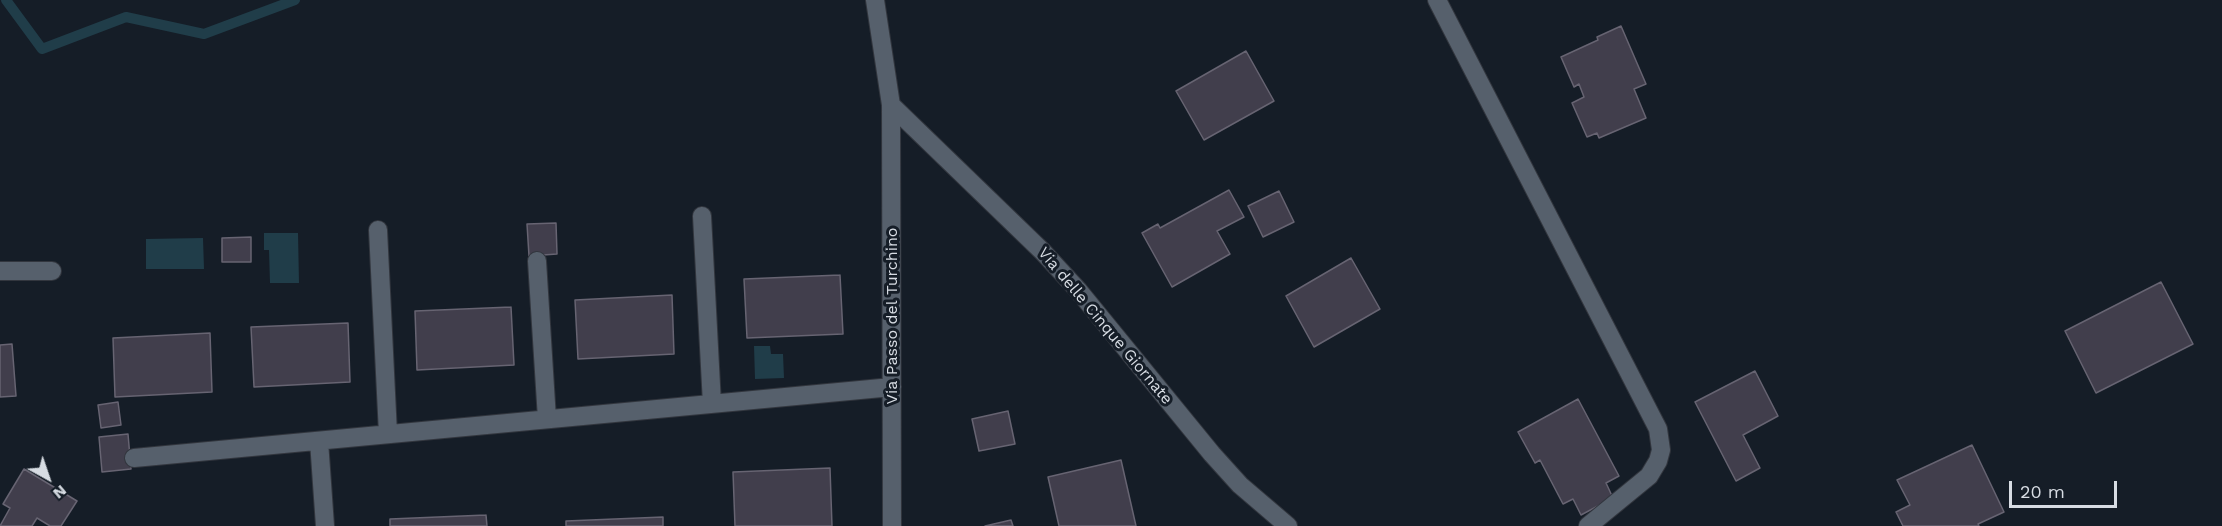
<!DOCTYPE html>
<html>
<head>
<meta charset="utf-8">
<style>
	body { margin:0 }
	#map { position:relative; width:2222px; height:526px; overflow:hidden; background:#151d27; font-family:"Work Sans",sans-serif }
	canvas { display:block }
	.north { position:absolute; left:18px; top:448px; width:60px; height:60px; -webkit-text-stroke:4px #151d27; paint-order:stroke; rotate:140deg; font-size:16px; font-weight:700; line-height:24px; text-align:center; color:#d7dce3 }
	.north::after { content:''; display:block; margin:auto; width:21px; height:27px; background:#d7dce3; clip-path:polygon(50% 0,100% 100%,50% 72%,0 100%) }
	.scale { position:absolute; left:2009px; top:481px; width:108px; height:27px; box-sizing:border-box; border:3px solid #d7dce3; border-top:0; padding-left:8px; font-size:18px; line-height:21px; white-space:nowrap; color:#d7dce3; -webkit-text-stroke:4px #151d27; paint-order:stroke }
</style>
</head>
<body>
<div id="map">
<canvas width="2222" height="526"></canvas>
<div class="north">N</div>
<div class="scale">20 m</div>
</div>
<script>
const ctx = document.querySelector('canvas').getContext('2d');
ctx.lineJoin = 'round';
function paint(path, color) {
  ctx.fillStyle = color;
  ctx.fill(path, 'evenodd');
}
function shape(rows) {
  const path = new Path2D();
  for (const r of rows) {
    path.moveTo(r[0], r[1]);
    for (let i = 2; i < r.length; i += 2) path.lineTo(r[i], r[i + 1]);
  }
  return path;
}
function stroke(path, color, width, dash) {
  ctx.strokeStyle = color;
  ctx.lineWidth = width;
  ctx.lineCap = dash ? 'butt' : 'round';
  ctx.setLineDash(dash || []);
  ctx.stroke(path);
}
function label(font, color, halo, rows, align = 'center') {
  ctx.font = font + ' "Work Sans",sans-serif';
  ctx.lineWidth = 6;
  ctx.setLineDash([]);
  ctx.textBaseline = 'middle';
  ctx.strokeStyle = halo;
  ctx.fillStyle = color;
  for (const [text, x, y, turn = 0] of rows) {
    ctx.save();
    ctx.translate(x, y);
    ctx.rotate((+turn || 0) * Math.PI / 180);
    ctx.textAlign = isNaN(turn) ? turn : align;
    if (halo) ctx.strokeText(text, 0, 0);
    ctx.fillText(text, 0, 0);
    ctx.restore();
  }
}
paint(shape([
	[264,233,298,233,299,283,270,283,269,250,264,250],
	[203,238,204,269,146,269,146,239],
	[754,346,770,346,771,354,783,354,784,378,755,379]
]), '#203d49');
stroke(shape([
	[6,0,42,49,126,17,204,34,295,0]
]), '#203d49', 10);
const building = shape([
	[1621,26,1646,84,1634,89,1646,118,1599,138,1597,133,1587,137,1572,103,1584,97,1579,84,1574,87,1561,57,1598,40,1597,37,1621,26],
	[1246,51,1274,101,1204,140,1176,91,1246,51],
	[1229,190,1244,217,1217,231,1230,254,1172,287,1142,233,1158,224,1160,228,1229,190],
	[1279,191,1294,222,1263,237,1248,206,1279,191],
	[556,223,557,254,529,256,527,224,556,223],
	[251,237,251,262,222,262,222,238,251,237],
	[1351,258,1380,309,1314,347,1286,296,1351,258],
	[840,275,843,334,747,338,744,279,840,275],
	[2161,282,2193,344,2096,393,2065,331,2161,282],
	[672,295,674,354,578,359,575,300,672,295],
	[511,307,514,365,417,370,415,311,511,307],
	[348,323,350,382,254,387,251,327,348,323],
	[210,333,212,392,115,397,113,338,210,333],
	[12,344,16,396,0,397,0,345,12,344],
	[1755,371,1778,416,1743,435,1760,468,1736,481,1695,402,1755,371],
	[1578,399,1619,476,1606,483,1613,498,1581,515,1573,499,1563,504,1540,460,1535,463,1518,432,1578,399],
	[118,402,121,425,101,428,98,405,118,402],
	[1008,411,1015,444,979,451,972,419,1008,411],
	[128,434,131,469,102,472,99,437,128,434],
	[1972,445,2004,512,1978,524,1979,526,1903,526,1896,512,1910,505,1897,480,1972,445],
	[1121,460,1136,526,1059,526,1048,477,1121,460],
	[830,468,832,526,735,526,733,472,830,468],
	[24,469,77,501,61,526,50,526,37,518,32,526,0,526,10,508,3,504,24,469],
	[486,515,487,526,390,526,390,519,486,515],
	[663,517,663,526,566,526,566,521,663,517],
	[1011,520,1013,526,985,526,1011,520]
]);
paint(building, '#413e4c');
stroke(building, '#676472', 1.5);
const minor = shape([
	[875,0,891,105,892,526],
	[1437,0,1658,429,1661,450,1658,461,1649,476,1588,526],
	[891,105,1043,252,1078,290,1212,454,1240,485,1288,526],
	[702,216,712,404],
	[378,230,388,434],
	[537,261,547,419],
	[0,271,52,271],
	[319,441,325,526],
	[134,458,892,387]
]);
stroke(minor, '#32363e', 20);
stroke(minor, '#56606c', 18);
label('16px', '#d7dce3', '#151d27', [
	["Via Passo del Turchino",892,316,-90],
	["Via delle Cinque Giornate",1105,326,50]
]);
</script>
</body>
</html>
